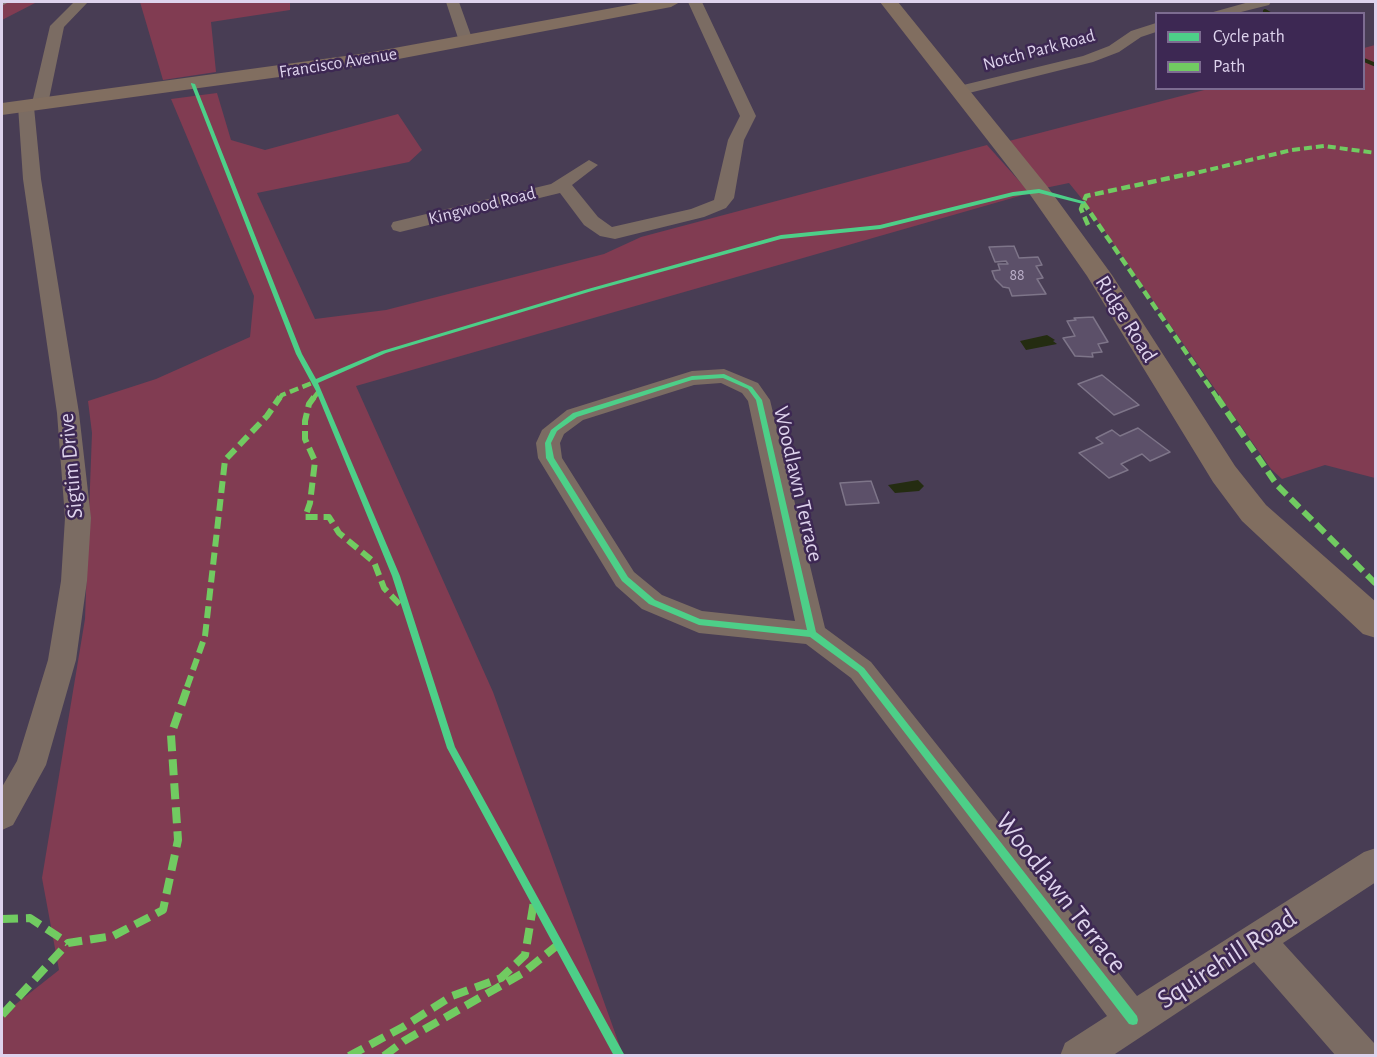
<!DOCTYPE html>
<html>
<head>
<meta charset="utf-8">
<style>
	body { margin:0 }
	#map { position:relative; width:1377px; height:1057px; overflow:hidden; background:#483d54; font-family:"Alegreya Sans",sans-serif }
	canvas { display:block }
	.frame { position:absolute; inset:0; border:3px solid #ded3ed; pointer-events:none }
	.legend { position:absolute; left:1155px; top:12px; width:210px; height:78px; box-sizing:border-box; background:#3d2853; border:2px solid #7d6c91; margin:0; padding:8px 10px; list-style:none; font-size:18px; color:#ded3ed }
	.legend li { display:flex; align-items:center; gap:12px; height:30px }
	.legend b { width:30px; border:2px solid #7d6c91 }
</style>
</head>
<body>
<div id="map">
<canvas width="1377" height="1057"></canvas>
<div class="frame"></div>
<ul class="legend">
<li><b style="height:8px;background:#4dcf88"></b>Cycle path</li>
<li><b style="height:8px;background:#71cb61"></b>Path</li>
</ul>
</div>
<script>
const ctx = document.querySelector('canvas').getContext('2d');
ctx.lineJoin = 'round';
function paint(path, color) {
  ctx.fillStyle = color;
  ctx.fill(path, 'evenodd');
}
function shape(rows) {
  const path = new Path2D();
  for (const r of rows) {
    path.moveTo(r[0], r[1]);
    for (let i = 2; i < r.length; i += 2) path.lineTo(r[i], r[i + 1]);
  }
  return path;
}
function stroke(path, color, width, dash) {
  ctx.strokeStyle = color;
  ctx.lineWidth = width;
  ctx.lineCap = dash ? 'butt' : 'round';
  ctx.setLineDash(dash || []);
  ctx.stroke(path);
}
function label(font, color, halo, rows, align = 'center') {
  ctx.font = font + ' "Alegreya Sans",sans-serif';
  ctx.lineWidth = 5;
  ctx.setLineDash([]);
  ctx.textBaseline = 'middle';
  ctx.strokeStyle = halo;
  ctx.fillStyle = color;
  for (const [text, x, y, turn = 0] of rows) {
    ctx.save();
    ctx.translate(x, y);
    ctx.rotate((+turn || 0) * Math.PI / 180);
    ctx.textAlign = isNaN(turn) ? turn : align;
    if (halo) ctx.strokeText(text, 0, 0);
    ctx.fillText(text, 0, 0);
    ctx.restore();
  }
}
paint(shape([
	[2,2,37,2,2,20],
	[140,2,290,2,290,10,211,22,216,72,163,80],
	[1375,45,1375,478,1325,465,1282,479,1271,469,1082,199,1069,183,1045,188,1009,141,1208,89,1364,88,1364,48],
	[217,93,231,140,265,150,398,114,422,150,409,162,257,193,315,319,386,310,604,254,641,237,987,145,1030,193,356,386,493,692,623,1055,2,1056,2,1015,59,970,42,878,85,619,92,433,88,401,156,379,250,337,254,296,171,99]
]), '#813c52');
paint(shape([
	[1047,335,1055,340,1053,341,1057,344,1026,350,1020,341],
	[918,480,924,486,919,491,895,493,888,485]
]), '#242c11');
stroke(shape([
	[1265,11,1270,14],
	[1364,60,1376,65]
]), '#242c11', 4);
const building = shape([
	[1014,246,1019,258,1038,257,1042,265,1036,266,1043,278,1037,279,1046,294,1012,296,1009,288,1003,287,995,279,992,271,1000,270,998,264,1008,264,1006,261,995,262,989,247,1014,246],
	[1093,317,1108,342,1098,344,1102,352,1092,353,1093,357,1075,356,1063,338,1075,336,1067,321,1076,320,1074,318,1093,317],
	[1102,375,1139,405,1114,415,1078,384,1102,375],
	[1138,428,1170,452,1150,461,1142,454,1121,464,1128,470,1109,478,1079,453,1103,443,1096,438,1112,430,1120,436,1138,428],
	[871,481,879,503,846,505,840,483,871,481]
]);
paint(building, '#5c5069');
stroke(building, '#7e7589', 1.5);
paint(shape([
	[74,2,88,2,64,27,48,104,40,109,34,107,41,179,79,413,91,518,87,581,76,660,46,765,13,825,2,830,2,787,17,761,48,660,61,581,65,518,57,413,23,179,18,106,26,101,32,103,50,26,74,2],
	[446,2,459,2,473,41,471,44,466,45,459,41,446,2],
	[688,2,702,2,756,116,744,140,734,198,726,208,704,217,615,239,600,236,584,225,560,193,400,232,393,230,391,226,393,222,551,184,589,160,598,165,572,185,598,217,612,227,691,209,714,200,728,140,740,116,688,2],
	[1249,2,1271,2,1269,5,1233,14,1206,14,1249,2],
	[1156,23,1156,32,1141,37,1119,52,1093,62,961,95,953,90,955,87,1083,56,1109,46,1131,31,1156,23],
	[724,369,758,383,770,400,825,628,871,662,1137,996,1364,852,1376,848,1376,882,1283,943,1374,1043,1376,1056,1336,1056,1254,962,1112,1056,1060,1056,1065,1043,1107,1016,851,678,806,644,699,633,642,609,616,586,538,458,536,443,542,430,567,410,692,371,724,369],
	[721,383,742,393,748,401,795,621,702,611,662,595,634,572,562,458,560,443,564,434,583,420,694,385,721,383]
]), '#7b6c63');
paint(shape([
	[645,2,680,2,671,7,367,65,2,115,2,103,367,53,645,2],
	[880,2,898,2,1047,186,1112,275,1235,466,1266,505,1376,602,1376,638,1363,634,1242,521,1213,482,1087,276,1031,196,880,2]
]), '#816e60');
stroke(shape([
	[2,4,6,2]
]), '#867b79', 3, [5, 3]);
stroke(shape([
	[1187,175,1292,150,1324,146,1376,153]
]), '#71cb61', 4, [8, 4]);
stroke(shape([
	[1083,202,1218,399],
	[1088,225,1081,209,1086,196,1193,173],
	[279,399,282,395,317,381],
	[313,399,319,391]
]), '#71cb61', 4.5, [9, 4.5]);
stroke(shape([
	[314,397,309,404,305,421,305,439,315,461,310,503,305,517,329,517,339,533,374,562,384,588,402,607],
	[1217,397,1277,485,1376,584],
	[187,687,205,636,225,460,267,416,280,397]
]), '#71cb61', 6, [12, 6]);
stroke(shape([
	[2,919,30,918,68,943],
	[2,1015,68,943,113,936,163,910,178,840,171,735,188,686],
	[349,1056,403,1027,452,996,501,978,525,955,534,901],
	[384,1056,404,1041,523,973,560,943]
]), '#71cb61', 8, [16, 8]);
paint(shape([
	[191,83,195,84,302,354,316,379,382,351,588,289,781,235,880,225,1013,192,1039,189,1086,202,1083,204,1039,193,1013,196,880,229,781,239,592,291,386,353,318,383,400,576,455,747,625,1056,614,1056,447,748,392,576,316,391,296,354,191,84,191,83],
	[724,374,752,387,762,400,816,632,864,668,1137,1016,1138,1020,1137,1024,1133,1025,1129,1024,858,672,810,637,699,625,649,604,622,581,546,458,545,443,551,430,573,413,692,376,724,374],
	[723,378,748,389,756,400,807,630,700,619,655,600,628,577,554,458,551,443,557,431,577,417,692,380,723,378]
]), '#4dcf88');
label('16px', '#beb2cc', null, [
	["88",1017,275]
]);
label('18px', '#ded3ed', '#3d2853', [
	["Notch Park Road",1039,50,-15],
	["Francisco Avenue",338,63,-9],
	["Kingwood Road",482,206,-14]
]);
label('22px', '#ded3ed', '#3d2853', [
	["Ridge Road",1126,319,58],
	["Sigtim Drive",71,466,-95],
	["Woodlawn Terrace",798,484,77]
]);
label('27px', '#ded3ed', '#3d2853', [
	["Woodlawn Terrace",1061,893,52],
	["Squirehill Road",1227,959,-33]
]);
</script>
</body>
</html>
